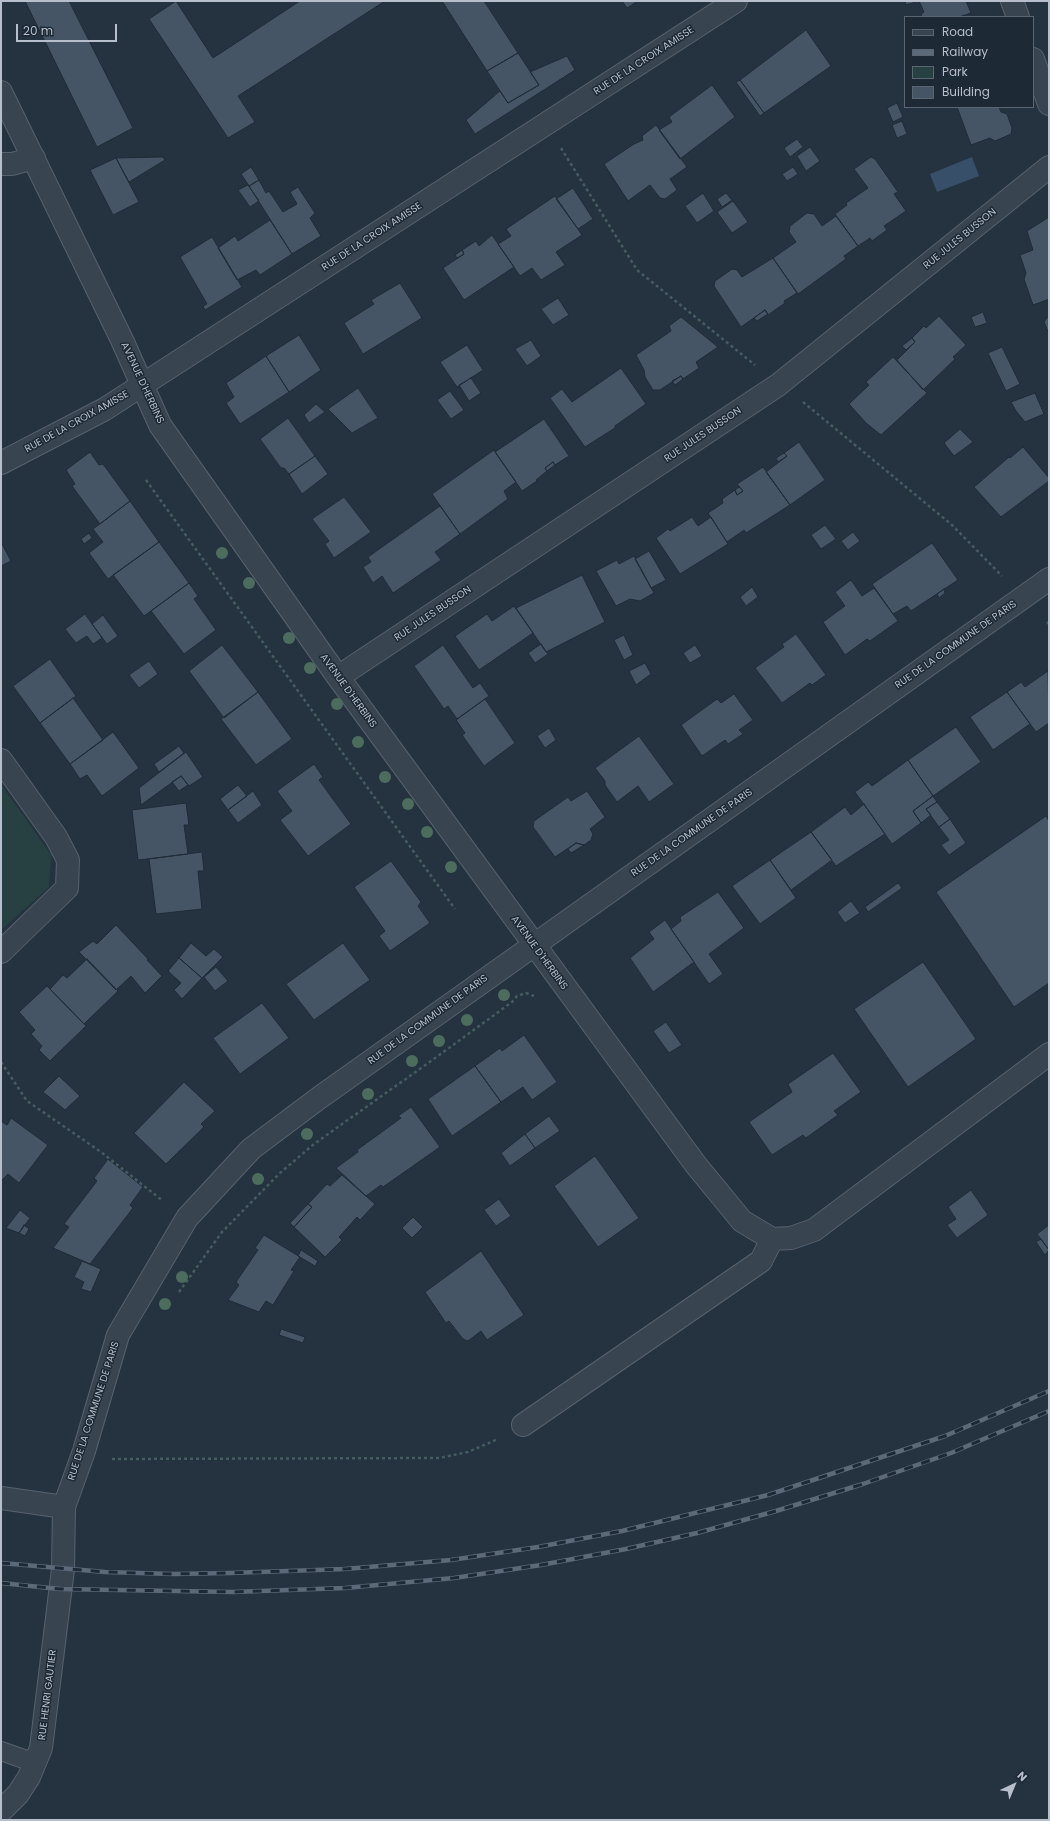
<!DOCTYPE html>
<html>
<head>
<meta charset="utf-8">
<style>
	body { margin:0 }
	#map { position:relative; width:1050px; height:1821px; overflow:hidden; background:#253341; font-family:Poppins,sans-serif }
	canvas { display:block }
	.frame { position:absolute; inset:0; border:2px solid #b6bfcb; pointer-events:none }
	.legend { position:absolute; left:904px; top:16px; width:130px; height:92px; box-sizing:border-box; background:#1e2936; border:1px solid #5b6572; margin:0; padding:5px 7px; list-style:none; font-size:12px; color:#b6bfcb }
	.legend li { display:flex; align-items:center; gap:8px; height:20px }
	.legend b { width:20px; border:1px solid #5b6572 }
	.north { position:absolute; left:994px; top:1765px; width:40px; height:40px; -webkit-text-stroke:3px #1e2936; paint-order:stroke; rotate:44deg; font-size:11px; font-weight:700; line-height:16px; text-align:center; color:#b6bfcb }
	.north::after { content:''; display:block; margin:auto; width:14px; height:18px; background:#b6bfcb; clip-path:polygon(50% 0,100% 100%,50% 72%,0 100%) }
	.scale { position:absolute; left:16px; top:24px; width:101px; height:18px; box-sizing:border-box; border:2px solid #b6bfcb; border-top:0; padding-left:5px; font-size:12px; line-height:14px; white-space:nowrap; color:#b6bfcb; -webkit-text-stroke:3px #1e2936; paint-order:stroke }
</style>
</head>
<body>
<div id="map">
<canvas width="1050" height="1821"></canvas>
<div class="frame"></div>
<ul class="legend">
<li><b style="height:5px;background:#394451"></b>Road</li>
<li><b style="height:5px;background:#5b6978"></b>Railway</li>
<li><b style="height:11px;background:#274042"></b>Park</li>
<li><b style="height:11px;background:#465565"></b>Building</li>
</ul>
<div class="north">N</div>
<div class="scale">20 m</div>
</div>
<script>
const ctx = document.querySelector('canvas').getContext('2d');
ctx.lineJoin = 'round';
function paint(path, color) {
  ctx.fillStyle = color;
  ctx.fill(path, 'evenodd');
}
function shape(rows) {
  const path = new Path2D();
  for (const r of rows) {
    path.moveTo(r[0], r[1]);
    for (let i = 2; i < r.length; i += 2) path.lineTo(r[i], r[i + 1]);
  }
  return path;
}
function stroke(path, color, width, dash) {
  ctx.strokeStyle = color;
  ctx.lineWidth = width;
  ctx.lineCap = dash ? 'butt' : 'round';
  ctx.setLineDash(dash || []);
  ctx.stroke(path);
}
function label(font, color, halo, rows, align = 'center') {
  ctx.font = font + ' Poppins,sans-serif';
  ctx.lineWidth = 3;
  ctx.setLineDash([]);
  ctx.textBaseline = 'middle';
  ctx.strokeStyle = halo;
  ctx.fillStyle = color;
  for (const [text, x, y, turn = 0] of rows) {
    ctx.save();
    ctx.translate(x, y);
    ctx.rotate((+turn || 0) * Math.PI / 180);
    ctx.textAlign = isNaN(turn) ? turn : align;
    if (halo) ctx.strokeText(text, 0, 0);
    ctx.fillText(text, 0, 0);
    ctx.restore();
  }
}
paint(shape([
	[1,784,51,855,49,887,1,930]
]), '#274042');
paint(shape([
	[972,157,979,176,937,192,930,174]
]), '#384f69');
const building = shape([
	[25,1,69,1,133,128,97,147,25,1],
	[176,1,213,58,300,1,385,1,238,96,255,122,228,138,149,19,176,1],
	[442,1,484,1,518,53,487,71,442,1],
	[622,1,638,1,627,8,622,1],
	[905,1,919,1,906,5,905,1],
	[919,1,966,1,971,13,959,17,922,17,921,14,924,12,919,1],
	[806,30,831,66,764,113,740,80,806,30],
	[518,53,539,85,508,103,487,71,518,53],
	[567,56,575,70,475,134,466,120,500,91,508,103,539,85,530,72,567,56],
	[740,80,764,113,760,116,736,82,740,80],
	[712,85,735,117,680,159,659,130,672,122,669,117,712,85],
	[897,103,903,117,893,122,887,108,897,103],
	[957,107,999,107,1001,112,1007,114,1012,128,1011,134,995,141,990,138,971,145,957,107],
	[902,121,907,134,897,138,892,125,902,121],
	[656,125,687,167,670,179,677,190,665,199,660,198,650,185,628,201,604,164,634,144,643,140,642,136,656,125],
	[797,139,803,147,790,157,784,148,797,139],
	[810,147,820,161,806,171,797,156,810,147],
	[163,157,165,160,129,182,116,158,163,157],
	[871,157,875,159,898,192,894,194,906,211,884,226,887,230,872,241,870,238,858,246,835,214,847,205,846,203,868,188,854,169,871,157],
	[116,158,139,202,113,215,90,170,116,158],
	[251,167,259,180,249,186,241,174,251,167],
	[793,167,798,174,787,181,782,174,793,167],
	[259,180,266,193,269,191,283,212,297,204,290,192,298,187,315,213,310,218,321,236,292,254,249,186,259,180],
	[248,185,259,201,250,207,238,190,248,185],
	[573,188,593,219,578,229,556,199,573,188],
	[703,193,714,211,697,223,685,206,703,193],
	[726,193,732,200,722,207,717,199,726,193],
	[555,196,582,235,556,252,565,265,541,280,532,268,520,276,498,244,511,236,506,229,555,196],
	[733,201,748,222,732,233,717,212,733,201],
	[807,213,814,214,822,226,836,216,858,246,844,256,846,259,798,294,773,258,796,242,789,232,790,226,807,213],
	[1049,217,1049,299,1033,305,1024,279,1026,273,1020,255,1033,250,1027,231,1049,217],
	[270,220,292,254,260,275,256,270,237,280,218,248,235,236,238,241,270,220],
	[492,235,514,267,464,300,443,268,464,254,462,250,476,241,479,246,492,235],
	[212,237,242,287,205,310,203,306,207,304,180,257,212,237],
	[462,250,464,254,457,258,455,255,462,250],
	[773,258,797,293,784,301,785,303,768,315,765,310,741,327,714,286,715,281,732,269,737,270,742,277,773,258],
	[400,283,422,318,363,354,344,323,374,304,371,300,400,283],
	[558,298,569,315,553,325,541,309,558,298],
	[765,310,768,314,757,321,754,318,765,310],
	[983,312,987,323,975,327,971,317,983,312],
	[1049,315,1049,334,1044,322,1049,315],
	[939,316,966,345,953,357,955,359,923,390,897,360,915,342,912,338,924,326,926,328,939,316],
	[681,317,718,347,696,362,699,368,683,379,681,376,660,390,653,390,645,377,644,370,636,355,671,331,669,326,681,317],
	[299,335,321,370,289,392,266,356,299,335],
	[912,338,915,342,906,350,902,346,912,338],
	[531,340,541,356,527,366,515,349,531,340],
	[467,345,483,370,457,387,440,362,467,345],
	[1002,347,1020,384,1006,391,988,353,1002,347],
	[266,356,289,392,240,424,226,403,234,397,226,383,266,356],
	[893,357,927,393,881,435,866,423,849,404,869,385,866,382,893,357],
	[621,368,646,404,615,426,615,428,585,447,550,398,562,389,572,402,621,368],
	[681,376,683,379,675,385,672,381,681,376],
	[471,378,481,393,469,401,459,385,471,378],
	[358,388,378,418,352,433,328,409,358,388],
	[450,391,464,410,451,419,437,400,450,391],
	[1035,393,1044,414,1025,422,1016,411,1011,402,1035,393],
	[316,404,325,412,309,423,304,415,316,404],
	[288,418,315,456,289,474,284,468,281,468,260,439,288,418],
	[544,419,569,456,555,465,553,462,545,468,547,471,536,480,537,481,522,491,495,452,544,419],
	[960,429,973,442,954,456,944,443,960,429],
	[799,442,825,480,790,505,766,472,787,456,784,453,799,442],
	[1023,447,1049,478,1049,481,1001,517,974,487,1009,457,1010,458,1023,447],
	[494,450,516,482,504,491,508,499,460,534,432,494,494,450],
	[90,452,99,465,103,464,130,501,100,524,72,486,75,484,66,470,90,452],
	[784,453,787,456,778,462,776,458,784,453],
	[315,456,328,474,302,494,289,474,315,456],
	[553,462,555,465,547,471,545,468,553,462],
	[763,467,790,505,746,533,744,530,727,542,708,513,723,503,722,499,735,490,737,495,743,491,737,484,763,467],
	[739,487,743,491,737,495,735,490,739,487],
	[344,497,371,532,334,558,325,544,329,541,312,519,344,497],
	[130,501,159,542,108,579,89,553,103,542,93,529,130,501],
	[440,506,460,534,435,552,441,560,393,593,382,576,373,583,363,567,371,562,368,557,440,506],
	[692,517,698,526,711,517,728,544,680,574,656,538,668,529,670,531,692,517],
	[825,525,836,539,821,549,811,535,825,525],
	[853,532,860,541,848,550,841,541,853,532],
	[89,533,92,538,84,544,81,539,89,533],
	[1,542,11,561,1,566,1,542],
	[159,542,189,583,144,616,113,575,159,542],
	[932,543,958,580,911,611,907,606,893,614,872,584,932,543],
	[649,551,666,580,651,588,635,559,649,551],
	[634,556,654,593,640,601,630,599,616,606,596,571,617,560,619,564,634,556],
	[582,575,605,622,546,652,516,608,582,575],
	[851,580,862,596,874,588,898,621,870,641,867,639,845,655,823,622,845,606,835,592,851,580],
	[189,583,198,596,194,599,216,630,184,654,151,611,189,583],
	[752,587,758,597,746,606,740,597,752,587],
	[944,589,945,593,939,598,937,594,944,589],
	[514,606,533,633,479,670,455,636,487,614,492,621,514,606],
	[85,614,102,638,93,644,87,636,76,643,65,629,85,614],
	[103,615,118,636,107,644,92,624,103,615],
	[796,634,826,675,812,685,810,683,782,703,755,668,784,647,782,644,796,634],
	[624,635,633,655,624,660,614,640,624,635],
	[541,644,548,654,535,663,528,653,541,644],
	[222,645,258,692,224,718,189,671,222,645],
	[443,645,473,688,480,683,489,696,457,719,448,706,444,709,414,666,443,645],
	[695,645,702,656,690,663,683,653,695,645],
	[50,659,76,696,40,723,13,686,50,659],
	[149,661,158,674,139,688,129,675,149,661],
	[645,663,651,674,636,685,629,671,645,663],
	[1048,671,1049,723,1036,732,1007,692,1021,682,1025,687,1048,671],
	[258,692,292,739,256,765,221,719,258,692],
	[1007,692,1030,724,993,750,970,717,1007,692],
	[734,694,753,720,739,730,743,734,728,744,725,740,702,756,681,725,717,699,721,703,734,694],
	[73,698,103,740,70,764,40,723,73,698],
	[485,699,515,743,484,766,462,735,465,733,456,720,485,699],
	[956,727,981,762,933,796,908,760,956,727],
	[549,728,556,740,545,748,537,736,549,728],
	[113,732,139,768,102,796,87,775,80,779,70,764,113,732],
	[639,736,674,784,649,802,638,786,617,802,605,785,605,781,595,768,639,736],
	[179,746,184,753,159,772,154,764,179,746],
	[186,752,203,777,189,786,181,776,141,805,139,788,186,752],
	[908,760,933,796,913,811,921,823,892,844,855,792,868,782,872,786,908,760],
	[314,764,323,777,319,780,351,824,308,856,280,820,292,811,277,791,314,764],
	[181,776,188,785,179,791,172,782,181,776],
	[238,785,247,796,228,810,220,799,238,785],
	[253,791,262,805,238,823,228,810,253,791],
	[587,791,605,817,590,829,593,834,591,840,584,845,576,843,555,857,533,827,534,821,568,797,571,801,587,791],
	[933,796,937,802,926,809,931,815,921,823,913,811,933,796],
	[937,802,950,819,939,827,926,809,937,802],
	[186,803,189,825,184,825,188,854,138,860,132,810,186,803],
	[864,804,885,834,836,866,811,832,845,807,851,815,864,804],
	[1046,816,1049,821,1049,983,1014,1007,936,892,1046,816],
	[950,819,966,843,949,855,941,845,949,840,939,827,950,819],
	[811,832,832,860,791,890,770,860,811,832],
	[576,843,584,845,571,853,568,849,576,843],
	[202,852,204,871,198,871,202,909,156,914,149,859,202,852],
	[770,860,796,898,760,924,732,886,770,860],
	[391,861,421,902,418,906,430,923,390,951,379,936,385,931,354,887,391,861],
	[898,883,902,888,868,912,865,907,898,883],
	[718,892,744,928,709,954,723,974,709,984,671,929,681,921,680,917,718,892],
	[851,901,860,913,845,923,837,912,851,901],
	[665,920,694,962,653,992,630,958,654,939,649,932,665,920],
	[116,925,148,959,147,960,162,976,145,993,131,976,116,990,79,952,93,941,97,944,116,925],
	[191,943,206,956,214,949,223,957,202,978,179,958,191,943],
	[343,943,370,980,314,1020,286,984,343,943],
	[179,958,202,978,182,999,174,990,181,983,168,971,179,958],
	[87,959,118,991,84,1024,50,989,63,975,67,978,87,959],
	[923,962,976,1039,908,1087,854,1009,923,962],
	[216,967,228,981,215,991,204,977,216,967],
	[47,986,86,1026,50,1061,39,1050,42,1046,31,1034,35,1030,19,1012,47,986],
	[262,1003,289,1038,240,1074,213,1038,262,1003],
	[666,1022,682,1045,669,1053,653,1031,666,1022],
	[524,1035,557,1082,532,1100,523,1087,501,1102,475,1066,500,1048,502,1051,524,1035],
	[833,1053,861,1092,834,1111,838,1115,806,1138,803,1135,772,1155,749,1122,792,1092,788,1084,833,1053],
	[475,1066,501,1102,452,1136,428,1099,475,1066],
	[59,1076,80,1096,65,1110,43,1092,59,1076],
	[184,1082,215,1111,201,1124,204,1127,166,1164,134,1133,184,1082],
	[411,1107,440,1147,383,1187,381,1185,366,1196,336,1168,358,1152,357,1150,401,1118,398,1116,411,1107],
	[549,1116,560,1131,535,1148,525,1134,549,1116],
	[11,1118,48,1145,19,1183,8,1174,1,1181,1,1121,7,1125,11,1118],
	[525,1134,535,1148,510,1166,501,1153,525,1134],
	[595,1156,639,1218,598,1247,554,1186,595,1156],
	[108,1159,143,1187,130,1205,133,1208,90,1264,53,1248,69,1227,64,1224,97,1181,94,1178,108,1159],
	[342,1175,375,1204,360,1220,357,1217,339,1237,342,1240,325,1257,294,1227,312,1207,308,1204,327,1184,330,1186,342,1175],
	[971,1190,988,1215,957,1238,947,1225,956,1219,948,1207,971,1190],
	[499,1199,511,1216,496,1226,484,1210,499,1199],
	[308,1204,312,1207,294,1227,290,1223,308,1204],
	[20,1210,30,1218,19,1233,6,1228,20,1210],
	[413,1217,423,1227,412,1238,402,1228,413,1217],
	[24,1225,29,1229,25,1236,19,1233,24,1225],
	[1049,1225,1049,1250,1037,1234,1049,1225],
	[264,1235,300,1257,291,1270,294,1271,273,1305,266,1301,259,1312,228,1300,239,1285,236,1282,258,1250,255,1248,264,1235],
	[1041,1239,1049,1250,1045,1255,1036,1242,1041,1239],
	[301,1250,318,1261,315,1266,298,1256,301,1250],
	[481,1251,524,1315,487,1340,481,1331,468,1341,463,1339,449,1321,446,1323,425,1292,481,1251],
	[82,1261,101,1269,91,1292,81,1289,84,1282,74,1277,82,1261],
	[281,1329,305,1337,303,1343,279,1335,281,1329]
]);
paint(building, '#465565');
stroke(building, '#202b38', 1);
const lane = shape([
	[1,1751,35,1763]
]);
const street = shape([
	[1012,1,1018,17],
	[1033,59,1049,104],
	[1,92,122,340,160,425,338,677,696,1165,742,1221,772,1239],
	[1,164,12,164,34,158],
	[1,463,105,409,736,1],
	[338,677,778,385,1049,167],
	[1,760,56,837,68,860,67,888,1,952],
	[523,1425,761,1261,772,1239,791,1238,814,1230,1049,1054],
	[1,1498,64,1507],
	[1,1811,18,1794,29,1777,41,1748,63,1569,64,1507,84,1451,118,1335,187,1218,251,1149,319,1098,1049,579]
]);
stroke(lane, '#57626e', 20);
stroke(street, '#57626e', 24);
stroke(shape([
	[561,148,637,270,755,365],
	[803,402,952,525,1002,576],
	[146,480,455,909],
	[1047,622,1049,624],
	[1,1062,27,1101,101,1152,163,1201],
	[179,1292,222,1232,280,1173,314,1144,438,1056,512,1002,517,996,526,993,534,996],
	[112,1459,439,1458,468,1452,498,1439]
]), '#455d5f', 2.5, [3, 3]);
stroke(lane, '#394451', 18);
stroke(street, '#394451', 22);
const rail = shape([
	[1,1563,105,1572,173,1574,230,1573,345,1569,451,1560,538,1547,622,1531,768,1495,945,1436,1049,1391],
	[1,1583,60,1589,233,1592,345,1588,454,1578,541,1565,626,1549,697,1533,776,1511,863,1484,951,1453,1049,1411]
]);
stroke(rail, '#5b6978', 4.5);
stroke(rail, '#1e2936', 3, [9]);
ctx.fillStyle = '#4c6d5e';
for (const [x, y] of [
	[222,553],
	[249,583],
	[289,638],
	[310,668],
	[337,704],
	[358,742],
	[385,777],
	[408,804],
	[427,832],
	[451,867],
	[504,995],
	[467,1020],
	[439,1041],
	[412,1061],
	[368,1094],
	[307,1134],
	[258,1179],
	[182,1277],
	[165,1304]
]) {
  ctx.beginPath();
  ctx.arc(x, y, 6, 0, 2 * Math.PI);
  ctx.fill();
}
label('10px', '#b6bfcb', '#1e2936', [
	["RUE DE LA CROIX AMISSE",644,61,-33],
	["RUE DE LA CROIX AMISSE",372,237,-33],
	["RUE JULES BUSSON",960,239,-39],
	["AVENUE D'HERBINS",142,383,65],
	["RUE DE LA CROIX AMISSE",77,422,-29],
	["RUE JULES BUSSON",703,435,-34],
	["RUE JULES BUSSON",433,614,-34],
	["RUE DE LA COMMUNE DE PARIS",956,645,-35],
	["AVENUE D'HERBINS",348,691,54],
	["RUE DE LA COMMUNE DE PARIS",692,833,-35],
	["AVENUE D'HERBINS",539,953,54],
	["RUE DE LA COMMUNE DE PARIS",428,1020,-36],
	["RUE DE LA COMMUNE DE PARIS",94,1411,-72],
	["RUE HENRI GAUTIER",48,1695,-83]
]);
</script>
</body>
</html>
